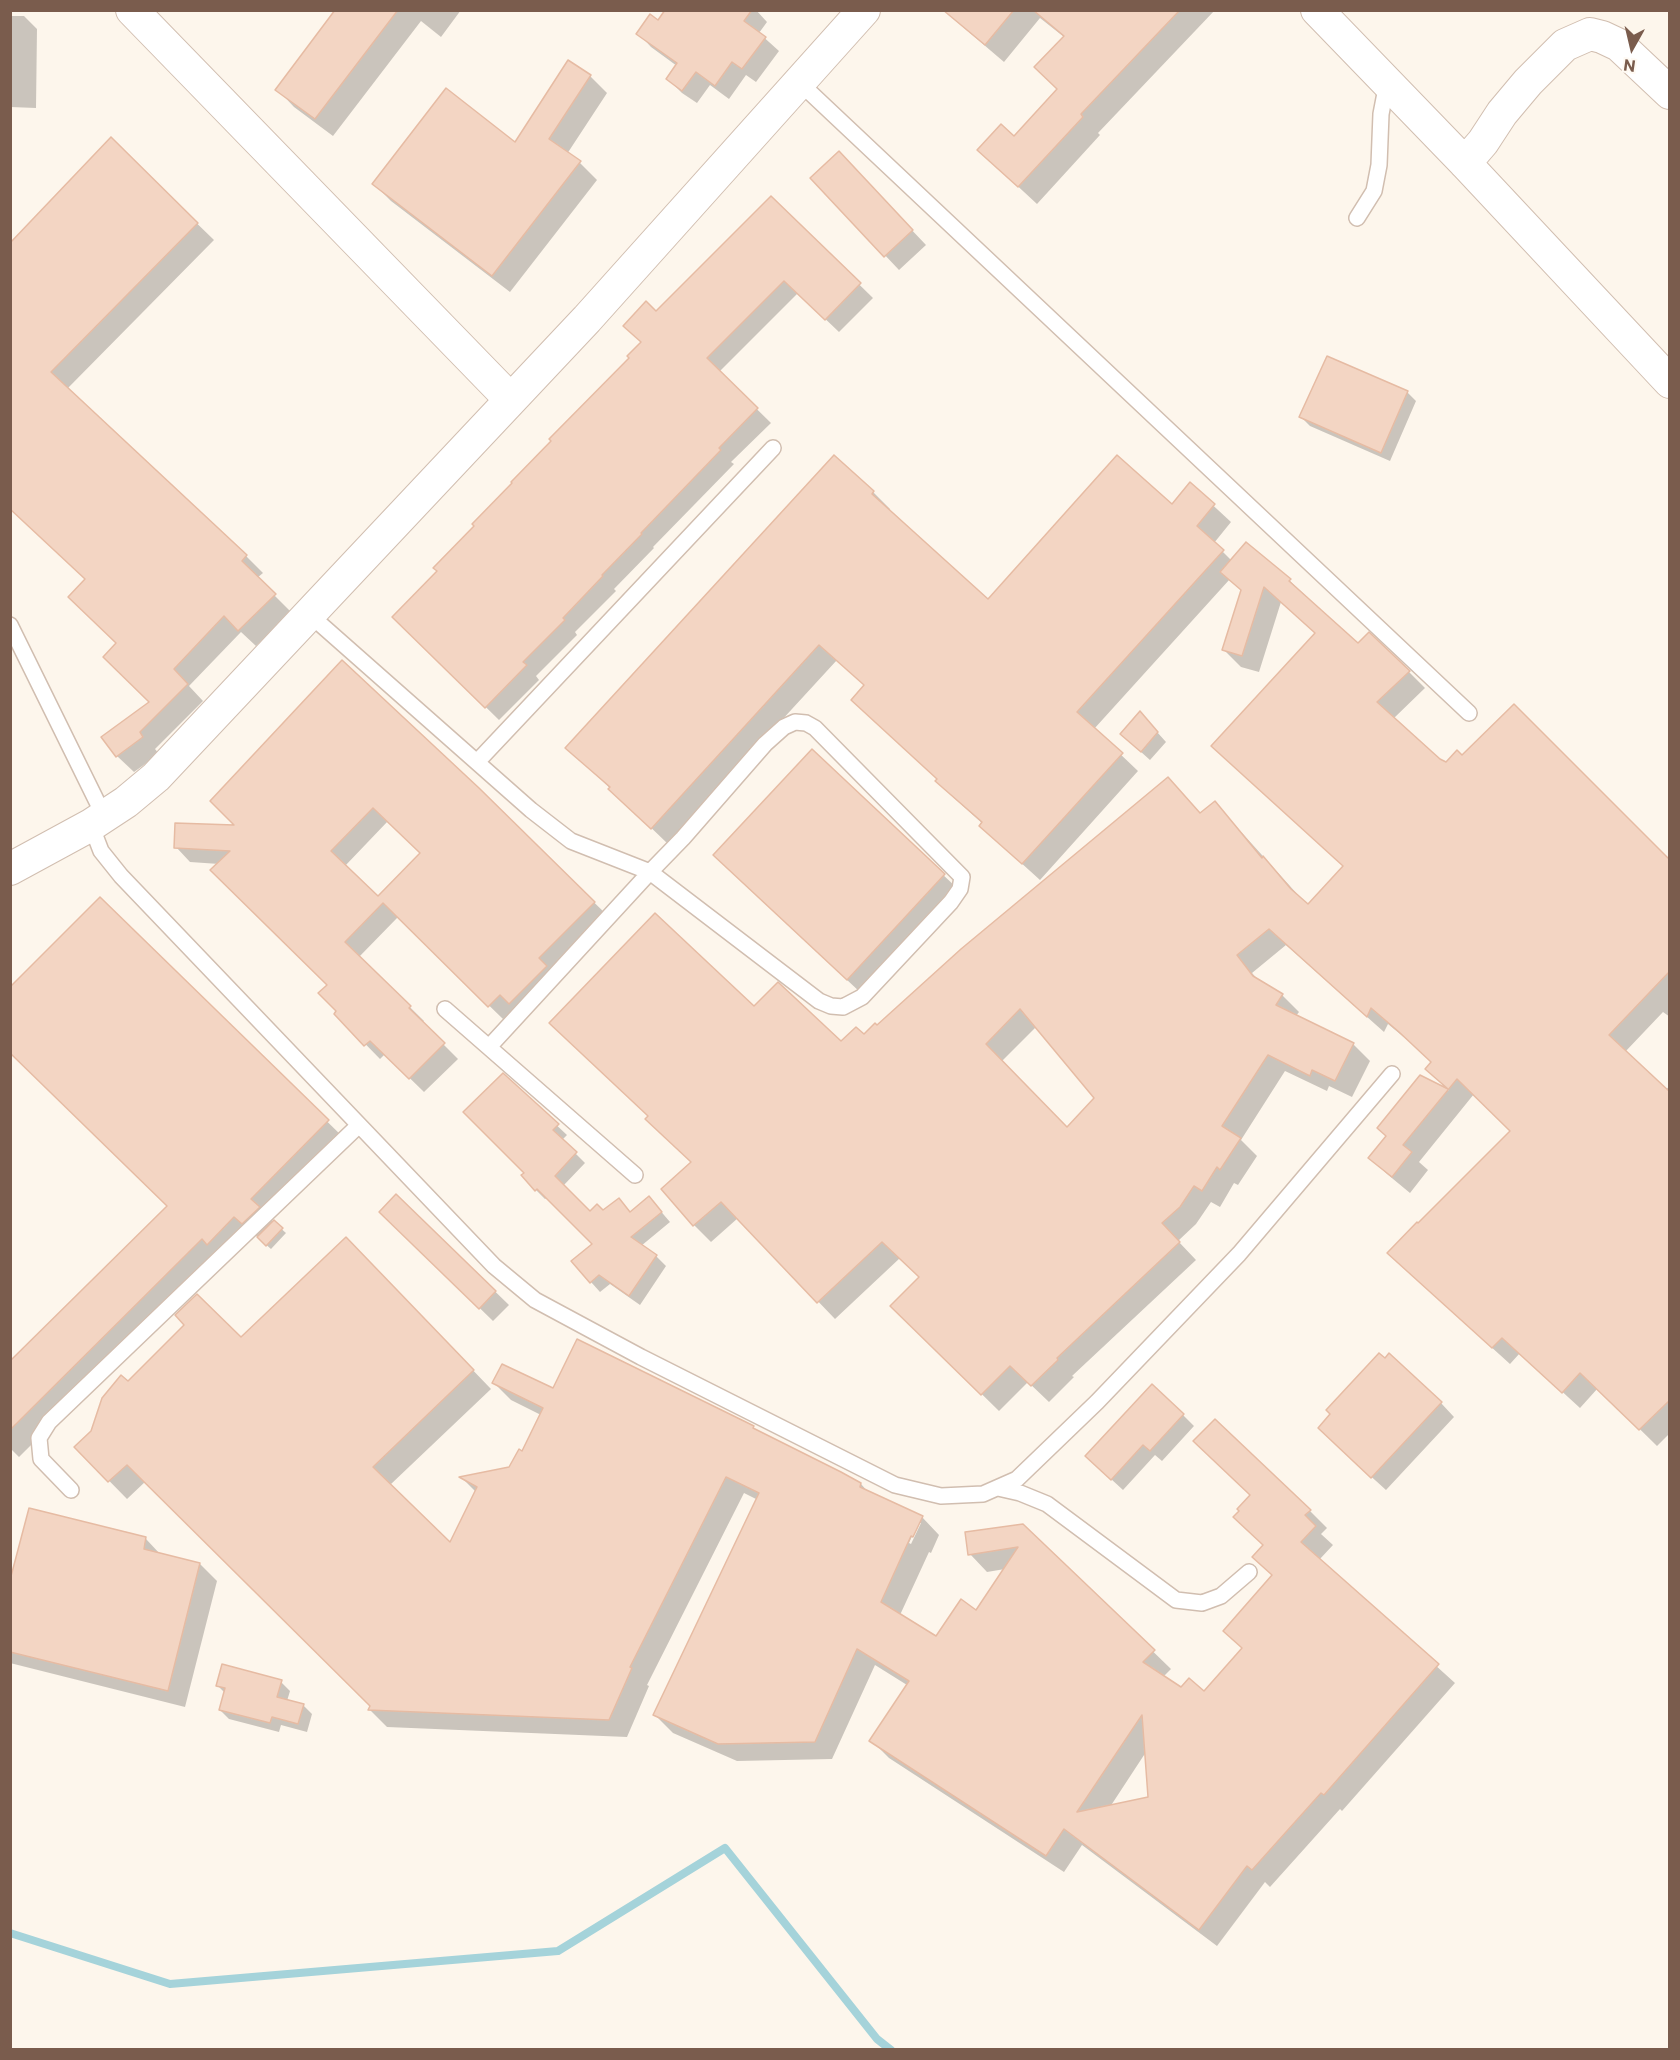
<!DOCTYPE html>
<html>
<head>
<meta charset="utf-8">
<style>
	body { margin:0 }
	#map { position:relative; width:1680px; height:2060px; overflow:hidden; background:#fdf6ec; font-family:Commissioner,sans-serif }
	canvas { display:block }
	.frame { position:absolute; inset:0; border:12px solid #7a5c4d; pointer-events:none }
	.north { position:absolute; left:1602px; top:18px; width:60px; height:60px; -webkit-text-stroke:4px #fffaf3; paint-order:stroke; rotate:188deg; font-size:16px; font-weight:700; line-height:24px; text-align:center; color:#7a5c4d }
	.north::after { content:''; display:block; margin:auto; width:21px; height:27px; background:#7a5c4d; clip-path:polygon(50% 0,100% 100%,50% 72%,0 100%) }
</style>
</head>
<body>
<div id="map">
<canvas width="1680" height="2060"></canvas>
<div class="frame"></div>
<div class="north">N</div>
</div>
<script>
const ctx = document.querySelector('canvas').getContext('2d');
ctx.lineJoin = 'round';
function paint(path, color) {
  ctx.fillStyle = color;
  ctx.fill(path, 'evenodd');
}
function shape(rows) {
  const path = new Path2D();
  for (const r of rows) {
    path.moveTo(r[0], r[1]);
    for (let i = 2; i < r.length; i += 2) path.lineTo(r[i], r[i + 1]);
  }
  return path;
}
function stroke(path, color, width, dash) {
  ctx.strokeStyle = color;
  ctx.lineWidth = width;
  ctx.lineCap = dash ? 'butt' : 'round';
  ctx.setLineDash(dash || []);
  ctx.stroke(path);
}
paint(shape([
	[337,10,461,10,441,37,421,21,333,136,294,107,277,89],
	[667,10,756,10,767,22,759,33,779,51,756,82,746,75,729,99,710,85,697,103,682,93,668,79,677,66,651,47,638,33,658,23],
	[943,10,1215,10,1098,133,1100,135,1037,204,997,167,1014,138,1059,89,1064,37,1040,18,1004,62],
	[10,16,24,16,37,29,36,108,10,107],
	[590,76,607,93,567,154,580,163,597,180,510,292,391,201,374,184,515,144],
	[111,140,214,240,67,389,246,556,263,573,257,578,291,612,256,646,241,632,189,686,203,701,155,749,159,754,134,772,117,756,103,737,151,702,87,580,10,508],
	[852,167,926,245,899,270,812,178],
	[771,198,873,298,839,332,798,293,719,372,771,423,731,462,734,464,653,547,654,548,614,589,616,591,575,632,577,635,536,676,539,680,499,720,394,617,439,571,631,358,643,343,656,313],
	[1407,392,1416,401,1390,461,1310,426,1301,417],
	[1191,485,1231,522,1214,543,1232,561,1246,544,1290,581,1358,645,1409,672,1425,688,1393,719,1439,760,1670,863,1670,1017,1663,1012,1625,1052,1665,1090,1670,1086,1670,1433,1657,1446,1598,1388,1580,1408,1520,1353,1510,1364,1406,1270,1418,1225,1512,1131,1474,1094,1419,1162,1428,1170,1410,1193,1387,1174,1370,1158,1387,1137,1420,1077,1449,1091,1427,1069,1432,1063,1418,1049,1388,1024,1384,1032,1286,945,1252,973,1259,981,1282,995,1299,1012,1296,1016,1353,1044,1370,1061,1352,1097,1329,1086,1327,1091,1285,1071,1241,1140,1257,1156,1238,1185,1234,1183,1220,1207,1211,1202,1196,1224,1178,1241,1196,1260,1072,1376,1074,1377,1049,1402,1028,1382,999,1411,892,1306,920,1277,900,1258,835,1319,738,1218,711,1242,694,1225,693,1162,754,1008,841,1043,864,1036,877,1027,1168,779,1201,814,1215,803,1308,906,1344,866,1316,633,1281,602,1259,672,1241,667,1224,650,1242,591,1230,579,1094,729,1138,771,1040,880,998,842,983,824,954,798,937,781,938,780,853,700,865,686,837,660,668,844,567,747,873,492,890,509,888,511,988,601,1172,506],
	[1037,1026,1096,1098,1067,1129,1002,1061],
	[1140,713,1166,742,1150,760,1131,743],
	[812,751,958,889,861,993,728,869],
	[478,789,609,917,553,973,561,981,525,1017,504,1020,398,917,359,957,424,1021,422,1023,458,1059,424,1092,385,1054,380,1059,336,1014,338,1011,329,985,219,864,190,862,176,847,238,826],
	[388,821,422,853,378,898,345,866],
	[100,899,346,1140,269,1218,286,1233,271,1249,254,1234,221,1256,19,1457,10,1448,10,1363,169,1206],
	[503,1075,567,1135,562,1140,585,1163,563,1186,590,1214,603,1212,619,1200,631,1213,658,1208,670,1222,641,1246,656,1256,666,1266,640,1305,610,1284,600,1292,591,1282,594,1244,548,1197,545,1199,536,1190,526,1173],
	[397,1196,509,1305,493,1321,381,1212],
	[363,1256,491,1389,390,1485,450,1544,476,1492,462,1478,510,1468,522,1453,541,1415,511,1400,494,1383,553,1390,753,1427,757,1431,861,1484,869,1493,922,1517,939,1535,931,1553,929,1552,900,1615,937,1638,977,1612,1005,1569,987,1572,970,1554,1023,1525,1171,1669,1163,1677,1181,1689,1205,1693,1243,1649,1225,1631,1273,1576,1254,1557,1310,1511,1327,1528,1321,1534,1333,1545,1319,1560,1455,1683,1342,1811,1340,1809,1270,1887,1265,1882,1217,1946,1082,1845,1064,1872,889,1758,871,1740,907,1685,875,1665,832,1759,737,1761,673,1733,655,1715,758,1500,744,1493,647,1685,649,1686,627,1737,387,1727,370,1710,372,1706,146,1481,127,1499,76,1447,92,1431,128,1383,241,1339],
	[918,1523,921,1523,911,1544,909,1543],
	[1146,1752,1150,1798,1110,1807],
	[1441,1403,1454,1417,1386,1490,1333,1442],
	[1183,1415,1194,1426,1162,1461,1155,1455,1123,1490,1098,1467],
	[146,1539,161,1555,200,1564,217,1581,185,1707,10,1663,10,1587],
	[281,1682,290,1691,287,1701,303,1705,312,1714,307,1732,281,1725,279,1732,229,1719,220,1710,225,1693,217,1685]
]), '#0003');
stroke(shape([
	[10,1933,170,1984,558,1951,725,1848,877,2039,891,2050]
]), '#a5d3da', 8);
const building = shape([
	[335,10,398,10,315,119,275,90,335,10],
	[665,10,752,10,744,21,766,37,742,69,732,62,715,86,696,72,682,91,666,79,677,63,636,34,650,14,658,20,665,10],
	[943,10,1014,10,985,45,943,10],
	[1033,10,1180,10,1081,114,1083,117,1018,187,977,150,1001,124,1014,136,1057,89,1034,67,1064,36,1033,10],
	[568,60,591,75,549,139,581,161,492,276,372,184,446,88,515,142,568,60],
	[111,137,198,223,51,372,247,555,242,561,276,594,238,631,224,616,174,669,188,684,140,732,143,737,116,757,101,737,149,702,103,657,116,643,68,597,85,579,10,509,10,243,111,137],
	[839,151,913,230,884,257,810,178,839,151],
	[771,196,861,283,825,320,784,281,707,358,758,408,719,448,721,450,641,533,642,534,602,575,603,576,563,618,565,620,523,662,527,665,485,708,392,617,437,571,433,568,474,526,472,524,512,483,511,482,551,441,549,439,629,358,627,356,641,342,623,326,646,301,656,311,771,196],
	[1327,356,1408,391,1381,453,1299,417,1327,356],
	[834,455,874,491,872,494,988,599,1117,455,1172,504,1190,482,1215,504,1197,526,1224,550,1077,712,1123,753,1022,864,979,826,982,822,935,781,937,779,851,700,864,685,819,645,651,829,608,789,610,787,565,748,834,455],
	[1246,542,1291,579,1289,581,1358,643,1369,632,1410,671,1377,702,1440,759,1446,762,1457,750,1462,755,1514,704,1670,860,1670,971,1609,1035,1670,1092,1670,1400,1639,1430,1580,1373,1562,1393,1502,1338,1492,1348,1387,1253,1417,1222,1418,1223,1510,1131,1457,1079,1403,1145,1412,1152,1392,1177,1368,1158,1386,1136,1377,1128,1420,1075,1448,1089,1425,1069,1431,1062,1399,1032,1371,1008,1367,1017,1269,929,1237,955,1253,976,1283,994,1276,1005,1354,1043,1335,1081,1312,1070,1310,1076,1268,1055,1222,1126,1241,1138,1220,1170,1217,1167,1202,1191,1194,1186,1180,1207,1162,1223,1180,1242,1057,1358,1058,1360,1031,1386,1010,1366,981,1395,890,1306,919,1277,882,1242,817,1303,721,1202,693,1226,661,1189,691,1162,645,1119,648,1116,549,1023,655,913,754,1006,778,982,841,1041,856,1027,864,1034,875,1023,877,1025,961,949,1168,777,1200,813,1215,801,1262,858,1263,856,1291,889,1308,904,1343,866,1211,746,1315,633,1264,587,1242,656,1222,650,1241,590,1220,572,1246,542],
	[1020,1009,1094,1098,1067,1127,986,1044,1020,1009],
	[342,660,479,788,595,902,539,958,547,966,509,1004,500,995,488,1007,383,903,345,942,411,1006,409,1008,445,1043,409,1079,370,1041,364,1046,334,1014,336,1011,318,993,327,985,210,870,230,851,174,848,175,823,234,825,210,801,342,660],
	[373,808,420,853,378,896,331,851,373,808],
	[1140,711,1158,732,1141,752,1120,734,1140,711],
	[812,749,945,874,847,980,713,855,812,749],
	[100,897,329,1120,251,1199,260,1207,242,1224,234,1217,207,1245,202,1239,10,1430,10,1361,167,1206,10,1053,10,987,100,897],
	[503,1073,559,1124,553,1130,577,1152,555,1176,590,1211,597,1204,603,1210,619,1198,630,1212,649,1196,662,1212,631,1237,657,1255,629,1296,599,1275,590,1283,571,1261,592,1244,537,1189,535,1191,521,1175,524,1173,463,1112,503,1073],
	[396,1194,496,1291,479,1309,379,1212,396,1194],
	[274,1220,283,1228,266,1246,257,1237,274,1220],
	[346,1237,474,1370,373,1467,450,1542,477,1487,459,1477,509,1467,519,1449,522,1451,543,1408,492,1383,502,1364,553,1388,577,1339,754,1426,753,1428,841,1472,861,1483,860,1487,923,1516,913,1537,911,1536,881,1602,936,1636,961,1599,976,1610,1018,1547,968,1555,965,1532,1023,1524,1155,1650,1143,1662,1181,1687,1189,1678,1204,1691,1242,1648,1223,1631,1272,1575,1252,1557,1263,1545,1233,1517,1239,1511,1237,1509,1250,1495,1193,1441,1215,1419,1311,1510,1305,1515,1316,1526,1301,1542,1439,1664,1324,1795,1321,1793,1252,1870,1247,1866,1199,1930,1064,1829,1046,1856,869,1741,909,1681,857,1649,815,1742,718,1744,653,1715,759,1493,726,1477,630,1667,632,1668,609,1720,368,1710,370,1706,127,1465,108,1482,74,1447,91,1431,102,1398,121,1375,128,1381,184,1325,175,1315,197,1294,241,1337,346,1237],
	[1142,1715,1148,1797,1077,1812,1142,1715],
	[1379,1353,1385,1358,1389,1353,1442,1402,1371,1478,1318,1428,1330,1414,1326,1410,1379,1353],
	[1152,1384,1184,1414,1150,1451,1143,1445,1111,1480,1085,1456,1152,1384],
	[29,1508,146,1537,144,1549,200,1563,168,1691,10,1652,10,1580,29,1508],
	[222,1664,282,1680,277,1697,304,1704,298,1724,272,1717,270,1723,219,1710,225,1688,216,1686,222,1664]
]);
paint(building, '#f3d5c3');
stroke(building, '#e6bba3', 1.5);
const service = shape([
	[799,82,1469,713],
	[1357,218,1374,191,1379,165,1381,114,1387,83],
	[309,614,531,810,571,841,650,872,819,1001,831,1006,843,1007,862,997,951,902,960,889,962,877,815,728,806,723,795,722,784,727,765,744,683,838,650,872,489,1047],
	[10,625,104,816],
	[477,762,773,448],
	[91,825,101,851,121,876,494,1266,535,1300,641,1357,895,1485,941,1496,983,1494,1017,1479,1097,1402,1239,1254,1392,1074],
	[445,1009,635,1175],
	[998,1488,1020,1493,1047,1504,1176,1600,1202,1603,1221,1596,1249,1572],
	[71,1490,41,1459,39,1438,49,1422,358,1126]
]);
const minor = shape([
	[132,10,510,399],
	[1317,10,1465,163,1670,382],
	[1465,163,1483,142,1502,113,1528,82,1565,45,1590,34,1602,37,1619,45,1670,93],
	[10,869,91,825,126,802,156,777,587,319,864,10]
]);
stroke(service, '#d1beb0', 18);
stroke(minor, '#d1beb0', 34);
stroke(service, '#fff', 15);
stroke(minor, '#fff', 32);
</script>
</body>
</html>
